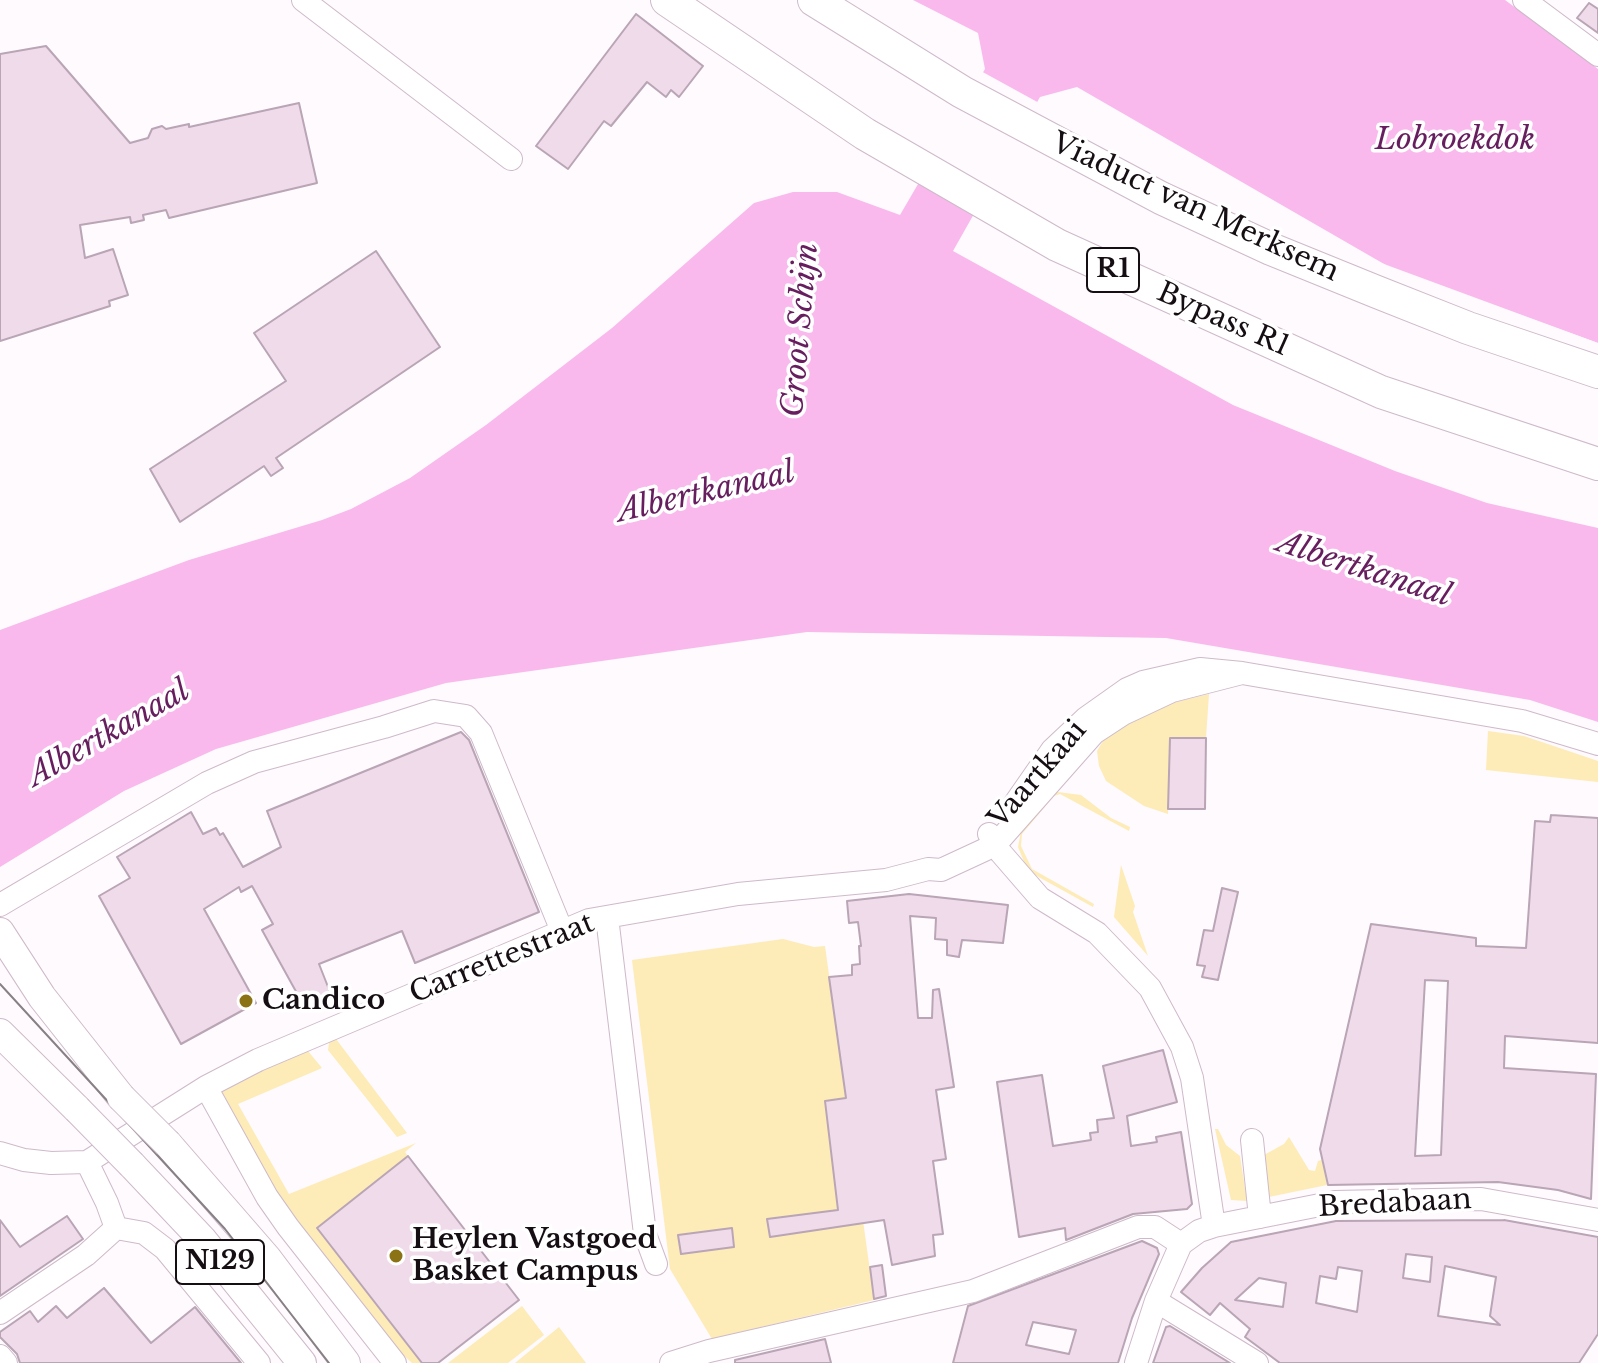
<!DOCTYPE html>
<html>
<head>
<meta charset="utf-8">
<style>
	body { margin:0 }
	canvas { display:block; background:#fefafd }
</style>
</head>
<body>
<canvas width="1598" height="1363"></canvas>
<script>
const ctx = document.querySelector('canvas').getContext('2d');
ctx.lineJoin = 'round';
function paint(path, color) {
  ctx.fillStyle = color;
  ctx.fill(path, 'evenodd');
}
function shape(rows) {
  const path = new Path2D();
  for (const r of rows) {
    path.moveTo(r[0], r[1]);
    for (let i = 2; i < r.length; i += 2) path.lineTo(r[i], r[i + 1]);
  }
  return path;
}
function stroke(path, color, width, dash) {
  ctx.strokeStyle = color;
  ctx.lineWidth = width;
  ctx.lineCap = dash ? 'butt' : 'round';
  ctx.setLineDash(dash || []);
  ctx.stroke(path);
}
function label(font, color, halo, rows, align = 'center') {
  ctx.font = font + ' "Libre Baskerville",serif';
  ctx.lineWidth = 7;
  ctx.setLineDash([]);
  ctx.textBaseline = 'middle';
  ctx.strokeStyle = halo;
  ctx.fillStyle = color;
  for (const [text, x, y, turn = 0] of rows) {
    ctx.save();
    ctx.translate(x, y);
    ctx.rotate((+turn || 0) * Math.PI / 180);
    ctx.textAlign = isNaN(turn) ? turn : align;
    if (halo) ctx.strokeText(text, 0, 0);
    ctx.fillText(text, 0, 0);
    ctx.restore();
  }
}
paint(shape([
	[1209,694,1206,738,1170,738,1168,814,1144,806,1106,781,1099,766,1097,751,1104,739,1119,727,1163,705],
	[1488,731,1524,736,1598,761,1598,782,1486,770],
	[1058,792,1081,795,1111,818,1130,827,1129,831,1060,794,1054,796,1022,834,1021,846,1032,869,1094,904,1093,907,1035,875,1025,864,1018,847,1021,831,1054,793],
	[1121,865,1135,906,1133,912,1148,956,1114,917],
	[783,939,814,947,825,946,874,1300,712,1339,670,1269,632,960],
	[333,1035,407,1133,397,1137,328,1050,330,1036],
	[303,1045,322,1068,238,1104,289,1194,416,1143,405,1152,408,1156,317,1228,422,1363,412,1363,372,1326,276,1190,225,1102,220,1087],
	[1215,1129,1218,1129,1226,1145,1240,1156,1247,1201,1231,1200],
	[1289,1137,1309,1170,1315,1171,1318,1161,1322,1160,1327,1185,1264,1198,1264,1155,1284,1144],
	[522,1306,544,1335,508,1363,448,1363],
	[559,1327,586,1363,515,1363]
]), '#fdecb7');
paint(shape([
	[913,0,1505,0,1598,69,1598,343,1391,268,1077,87,1040,97,953,251,1233,405,1395,471,1487,503,1598,528,1598,722,1530,700,1166,638,807,632,446,683,216,749,124,791,0,867,0,630,189,560,322,520,351,509,410,478,486,425,612,328,754,203,793,192,837,192,900,215,985,69,978,33]
]), '#f9b9ed');
paint(shape([
	[979,70,1041,104,992,194,926,160],
	[1365,257,1598,343,1598,347,1389,271]
]), '#fefafd');
const building = shape([
	[1589,3,1598,9,1598,33,1577,18,1589,3],
	[636,14,703,66,679,97,671,90,666,97,647,82,611,126,604,121,568,169,536,146,636,14],
	[46,46,130,143,148,138,152,129,162,126,166,129,189,124,189,127,299,103,317,183,169,218,166,210,143,215,144,220,131,223,130,217,80,225,85,258,113,249,128,295,109,301,110,306,0,341,0,54,46,46],
	[376,251,440,347,276,458,283,468,271,476,264,466,180,522,150,469,286,381,254,333,376,251],
	[461,732,469,740,539,912,415,963,402,931,319,964,332,997,304,1006,262,930,273,924,252,886,241,892,239,887,204,909,256,1003,181,1044,99,896,130,878,117,857,191,812,203,834,216,828,220,835,223,833,243,867,281,847,267,811,461,732],
	[1170,738,1206,738,1205,809,1168,809,1170,738],
	[1551,815,1598,818,1598,1043,1505,1036,1504,1068,1596,1074,1591,1199,1558,1190,1498,1182,1328,1185,1320,1149,1371,924,1476,938,1476,946,1526,948,1535,821,1550,822,1551,815],
	[1425,980,1448,981,1441,1155,1415,1156,1425,980],
	[1222,888,1238,892,1218,980,1202,977,1205,966,1197,965,1204,930,1213,931,1222,888],
	[909,894,1008,905,1003,943,962,940,959,957,947,955,947,940,935,939,936,918,910,916,918,1018,932,1018,933,990,939,989,954,1087,936,1090,946,1159,933,1161,943,1234,933,1235,935,1256,892,1265,884,1220,770,1237,767,1219,838,1210,825,1101,846,1098,829,977,852,975,852,965,860,964,859,946,861,946,858,922,849,923,847,901,909,894],
	[1163,1050,1177,1102,1127,1116,1131,1146,1157,1142,1156,1137,1181,1132,1192,1204,1187,1209,1133,1214,1066,1240,1065,1228,1019,1237,997,1082,1042,1075,1053,1146,1091,1140,1090,1133,1098,1132,1097,1120,1114,1118,1103,1066,1163,1050],
	[408,1156,519,1300,438,1363,422,1363,317,1228,408,1156],
	[67,1216,83,1239,0,1296,0,1220,20,1247,67,1216],
	[1504,1220,1598,1237,1598,1334,1579,1363,1280,1363,1245,1337,1250,1329,1220,1303,1210,1315,1181,1292,1202,1268,1231,1242,1336,1221,1504,1220],
	[1406,1254,1432,1257,1430,1282,1403,1278,1406,1254],
	[1445,1266,1496,1277,1490,1316,1500,1325,1438,1316,1445,1266],
	[1338,1267,1362,1271,1357,1312,1316,1303,1320,1276,1336,1279,1338,1267],
	[1259,1278,1286,1283,1283,1307,1235,1300,1259,1278],
	[732,1228,734,1247,681,1254,678,1235,732,1228],
	[1142,1241,1157,1248,1159,1254,1132,1318,1118,1363,953,1363,968,1306,1142,1241],
	[1033,1322,1076,1330,1069,1354,1026,1345,1033,1322],
	[882,1265,886,1296,874,1299,870,1267,882,1265],
	[104,1288,151,1343,195,1307,241,1363,20,1363,17,1354,0,1337,0,1332,30,1311,38,1322,56,1306,67,1318,104,1288],
	[1170,1326,1230,1363,1153,1363,1166,1327,1170,1326],
	[825,1339,831,1363,735,1363,735,1360,825,1339]
]);
paint(building, '#f0dbeb');
stroke(building, '#b9a5b5', 2);
const minor = shape([
	[303,0,511,159],
	[1524,0,1598,55],
	[1013,806,1052,750,1086,718,1127,689,1143,682,1200,669,1242,673,1522,721,1598,744],
	[989,834,1001,853,1040,898,1097,933,1150,988,1182,1047,1192,1078,1214,1226],
	[0,905,207,783,254,762,384,727,434,711,466,716,481,733,562,931],
	[607,917,645,1234,656,1264],
	[206,1087,267,1197,288,1227,395,1363],
	[1252,1140,1260,1217],
	[0,1153,24,1160,51,1163,87,1162,206,1087,258,1060,589,920,738,894,886,880,928,869,941,870,995,845,1094,733,1123,714,1172,691,1242,673],
	[87,1162,107,1203,116,1228],
	[116,1228,144,1233,165,1249,259,1363],
	[1156,1301,1257,1363],
	[0,1313,86,1255,116,1228],
	[0,1356,6,1363],
	[671,1363,709,1351,973,1291,1138,1227,1155,1227,1181,1244],
	[1136,1363,1156,1301,1181,1244,1199,1231,1214,1226,1335,1202,1481,1199,1598,1220]
]);
const major = shape([
	[0,932,42,997,121,1097],
	[0,1033,77,1109],
	[168,1144,267,1258,346,1363],
	[132,1165,202,1239,302,1363]
]);
const highway = shape([
	[667,0,865,134,1057,245,1381,392,1598,464],
	[814,0,962,92,1161,198,1271,249,1377,292,1468,328,1598,372]
]);
stroke(minor, '#cebaca', 24);
stroke(major, '#cebaca', 30);
stroke(highway, '#cebaca', 34);
stroke(minor, '#fff', 22);
stroke(major, '#fff', 28);
stroke(highway, '#fff', 32);
stroke(shape([
	[0,984,225,1229,329,1363]
]), '#878186', 2);
const majorBridge = shape([
	[121,1097,168,1144],
	[77,1109,132,1165]
]);
stroke(majorBridge, '#cebaca', 30, []);
stroke(majorBridge, '#fff', 28);
for (const [x, y, r, color] of [
	[246,1001,8,"#8a7215"],
	[396,1256,8,"#8a7215"]
]) {
  const dot = new Path2D();
  dot.arc(x, y, r, 0, 2 * Math.PI);
  ctx.fillStyle = color;
  ctx.fill(dot);
  stroke(dot, '#fff', 3);
}
for (const [x, y, w] of [
	[1113,270,52],
	[220,1262,88]
]) {
  const box = new Path2D();
  box.roundRect(x - w / 2, y - 22, w, 44, 6);
  ctx.fillStyle = '#fff';
  ctx.fill(box);
  stroke(box, '#150e13', 2);
}
label('bold 26px', '#150e13', null, [
	["R1",1113,270],
	["N129",220,1262]
]);
label('28px', '#150e13', '#fff', [
	["Viaduct van Merksem",1195,208,25],
	["Bypass R1",1223,320,24],
	["Vaartkaai",1038,775,-49],
	["Carrettestraat",502,959,-22],
	["Bredabaan",1395,1204,-3]
]);
label('bold 28px', '#150e13', '#fff', [
	["Candico",262,1001],
	["Heylen Vastgoed",412,1240],
	["Basket Campus",412,1272]
], 'left');
label('italic 30px', '#661e5e', '#fff', [
	["Lobroekdok",1455,141],
	["Groot Schijn",801,330,-85],
	["Albertkanaal",706,493,-13],
	["Albertkanaal",1364,570,18],
	["Albertkanaal",109,734,-30]
]);
</script>
</body>
</html>
